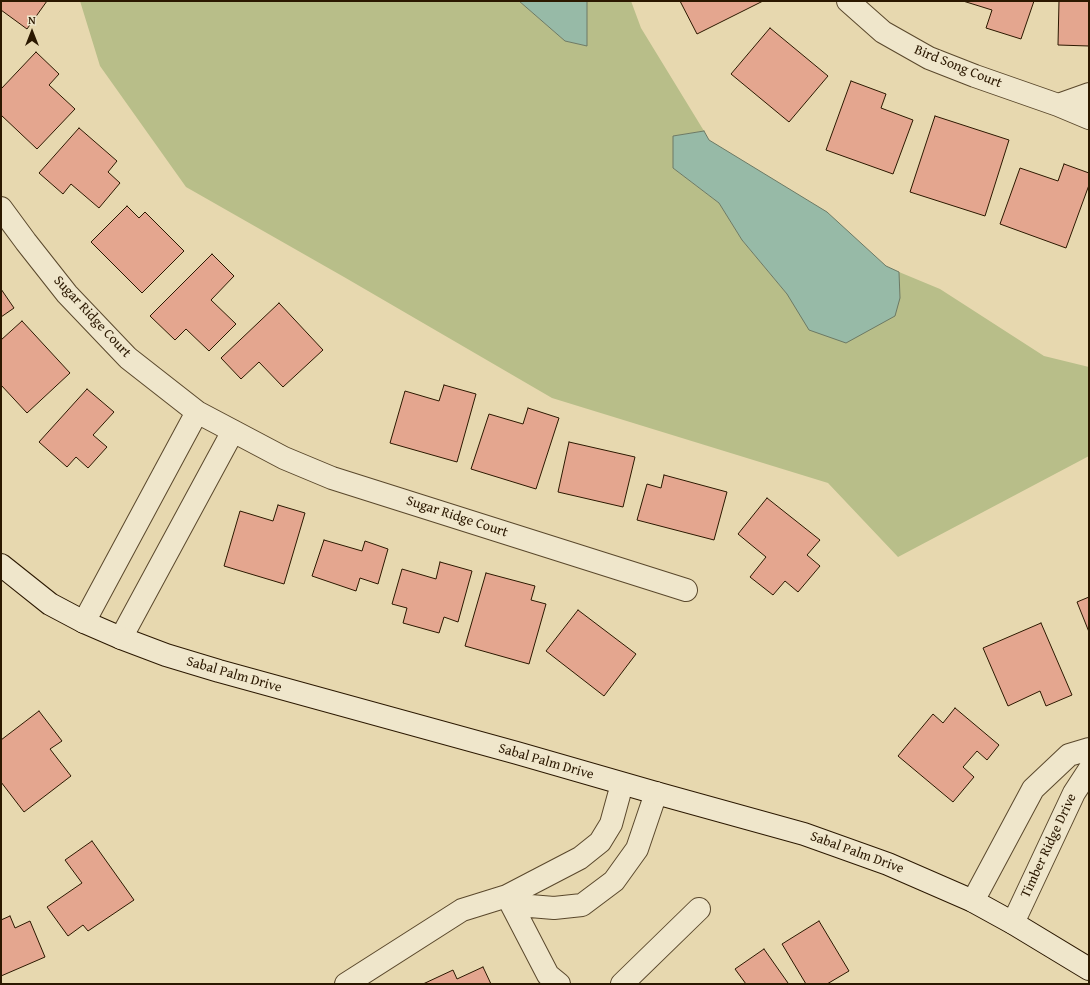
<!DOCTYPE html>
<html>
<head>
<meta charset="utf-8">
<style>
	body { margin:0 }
	#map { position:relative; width:1090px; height:985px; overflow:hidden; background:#e7d8af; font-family:"Gentium Book Plus",serif }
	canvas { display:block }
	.frame { position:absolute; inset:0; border:2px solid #2b1800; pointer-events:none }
	.north { position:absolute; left:12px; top:12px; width:40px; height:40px; -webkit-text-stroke:3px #efe6cb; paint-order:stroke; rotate:0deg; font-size:11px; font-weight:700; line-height:16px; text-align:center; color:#2b1800 }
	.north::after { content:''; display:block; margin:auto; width:14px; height:18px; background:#2b1800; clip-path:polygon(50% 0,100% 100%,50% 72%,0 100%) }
</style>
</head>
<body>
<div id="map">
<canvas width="1090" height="985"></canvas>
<div class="frame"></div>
<div class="north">N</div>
</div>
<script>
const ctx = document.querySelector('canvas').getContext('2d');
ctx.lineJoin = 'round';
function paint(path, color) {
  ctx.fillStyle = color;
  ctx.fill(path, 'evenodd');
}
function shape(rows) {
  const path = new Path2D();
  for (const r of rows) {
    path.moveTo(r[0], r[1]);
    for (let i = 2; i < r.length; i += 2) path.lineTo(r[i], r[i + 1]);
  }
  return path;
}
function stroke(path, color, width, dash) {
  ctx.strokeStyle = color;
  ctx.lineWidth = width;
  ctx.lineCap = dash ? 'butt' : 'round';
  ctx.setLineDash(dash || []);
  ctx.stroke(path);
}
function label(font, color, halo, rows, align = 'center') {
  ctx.font = font + ' "Gentium Book Plus",serif';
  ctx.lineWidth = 3;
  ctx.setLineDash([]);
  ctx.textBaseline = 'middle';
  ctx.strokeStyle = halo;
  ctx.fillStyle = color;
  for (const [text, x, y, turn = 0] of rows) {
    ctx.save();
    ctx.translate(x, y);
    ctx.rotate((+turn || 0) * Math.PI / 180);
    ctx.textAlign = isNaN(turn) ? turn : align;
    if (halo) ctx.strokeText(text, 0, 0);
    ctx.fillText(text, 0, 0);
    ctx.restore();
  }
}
paint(shape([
	[80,1,519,1,565,41,587,46,587,1,631,1,641,28,704,131,673,136,673,168,719,203,742,240,787,294,900,298,899,272,940,289,1044,356,1089,367,1089,456,898,557,828,483,552,398,344,277,186,187,100,66]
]), '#b8be89');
const water = shape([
	[519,1,587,1,587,46,565,41,519,1],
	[704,131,709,140,827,212,886,266,899,272,900,298,895,316,846,343,809,330,787,294,742,240,719,203,673,168,673,136,704,131]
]);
paint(water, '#97baa7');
stroke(water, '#6c7964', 1);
const building = shape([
	[1,1,47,1,27,29,1,10,1,1],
	[680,1,763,1,697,34,680,1],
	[963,1,1034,1,1021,39,986,28,992,10,963,1],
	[1059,1,1089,1,1089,46,1058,45,1059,1],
	[770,28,828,76,789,122,731,74,770,28],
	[36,52,59,74,49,85,75,109,37,149,1,115,1,89,36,52],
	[851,81,886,94,881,108,913,120,893,174,826,150,851,81],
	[935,116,1009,140,985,216,910,192,935,116],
	[79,128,117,161,108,172,120,183,99,208,71,184,63,194,39,173,79,128],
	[1064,164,1089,173,1089,185,1066,248,1000,224,1020,168,1058,181,1064,164],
	[127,206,139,218,145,212,184,251,142,293,91,242,127,206],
	[212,254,234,276,211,300,236,324,209,351,186,329,175,340,150,316,212,254],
	[1,289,14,308,1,317,1,289],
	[279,303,323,350,283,387,259,362,241,379,221,358,279,303],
	[22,321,70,373,27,413,1,385,1,340,22,321],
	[444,385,476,394,457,462,390,443,405,391,439,401,444,385],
	[87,389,114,412,93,435,107,447,88,468,76,457,67,467,39,442,87,389],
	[528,408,559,418,536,489,471,469,489,414,523,424,528,408],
	[569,442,635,457,623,507,558,492,569,442],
	[664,475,727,492,714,540,637,520,647,484,661,488,664,475],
	[767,498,820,540,807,555,820,566,798,592,785,581,773,595,750,577,766,557,738,534,767,498],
	[278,505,305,513,284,584,224,566,240,511,273,521,278,505],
	[324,540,362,551,365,541,388,549,378,584,360,578,356,591,312,576,324,540],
	[440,562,472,571,458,622,444,617,439,633,403,623,407,608,392,604,402,569,436,579,440,562],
	[486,573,535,586,531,600,546,604,529,664,465,646,486,573],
	[1089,597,1089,632,1077,602,1089,597],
	[578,610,636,654,604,696,546,651,578,610],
	[1041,623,1072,695,1046,706,1040,691,1008,706,983,648,1041,623],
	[955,708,999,745,987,760,977,751,963,767,974,777,953,802,898,756,933,714,943,723,955,708],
	[39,711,62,741,50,749,71,776,24,812,1,782,1,740,39,711],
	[92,841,134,900,88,931,83,925,68,936,47,907,82,883,65,860,92,841],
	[10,916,15,928,30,921,45,957,1,976,1,920,10,916],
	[819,921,849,971,827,984,806,984,782,944,819,921],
	[764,949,788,983,787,984,746,984,735,969,764,949],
	[483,967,491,984,423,984,453,970,457,979,483,967]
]);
paint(building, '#e4a68f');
stroke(building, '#2b1800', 1);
const street = shape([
	[848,1,883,32,929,58,975,76,1058,105,1089,118],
	[1058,105,1089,94],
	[1,208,26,242,67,294,128,358,197,412,284,458,332,478,686,590],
	[84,622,197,412],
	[121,638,233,431],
	[507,896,530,906,554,908,582,905,614,881,637,849,656,793],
	[507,896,548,975,559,984],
	[973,901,1033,789,1069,755,1089,749],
	[1013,923,1074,793,1089,770],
	[346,984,462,910,507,896,580,858,600,842,611,824,622,784],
	[622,984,699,909]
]);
const secondary = shape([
	[1,565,50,604,84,622,121,638,166,655,219,671,517,753,656,793,804,834,888,864,973,901,1013,923,1089,969]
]);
stroke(street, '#5a482c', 24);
stroke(secondary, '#2b1800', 24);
stroke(street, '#efe6cb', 22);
stroke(secondary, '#efe6cb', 22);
label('14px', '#2b1800', '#efe6cb', [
	["Bird Song Court",958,67,22],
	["Sugar Ridge Court",92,317,47],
	["Sugar Ridge Court",457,517,18],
	["Sabal Palm Drive",234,675,16],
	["Sabal Palm Drive",546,762,16],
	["Timber Ridge Drive",1049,846,-65],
	["Sabal Palm Drive",857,853,20]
]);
</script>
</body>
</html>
